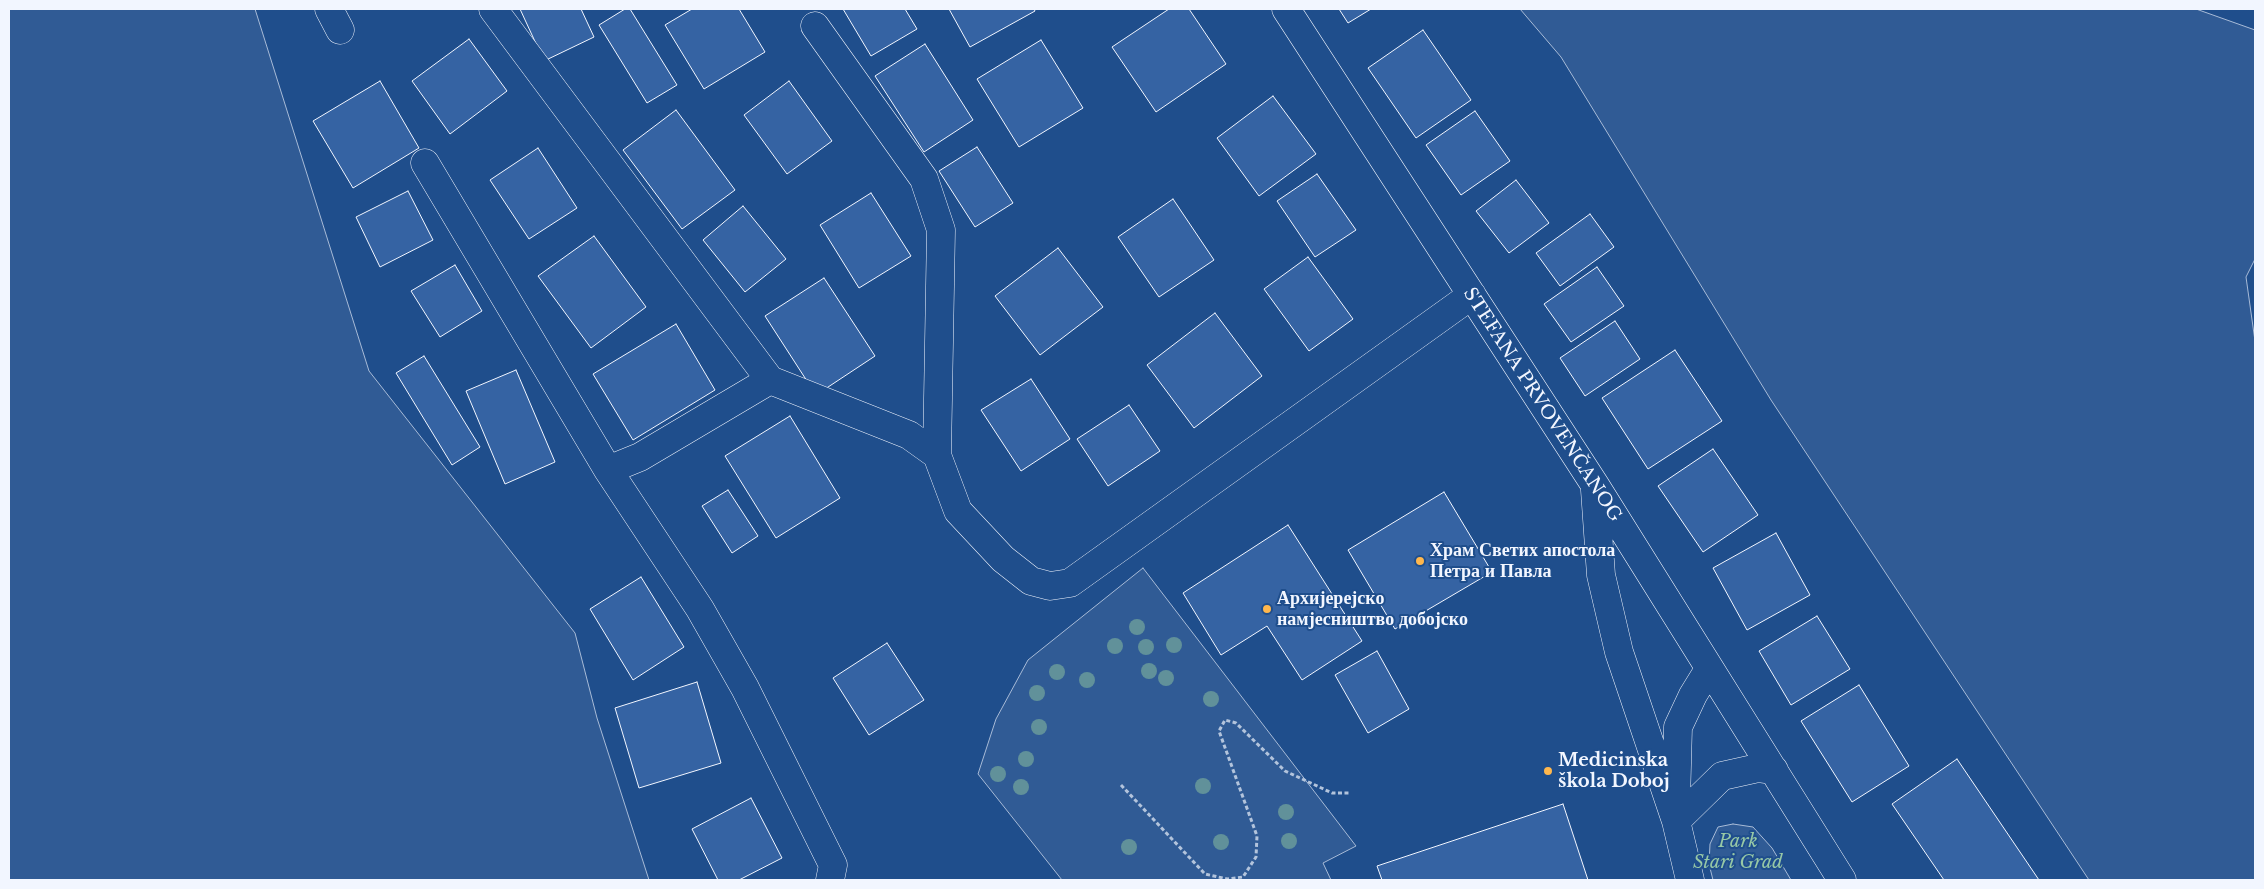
<!DOCTYPE html>
<html>
<head>
<meta charset="utf-8">
<style>
	body { margin:0 }
	#map { position:relative; width:2264px; height:889px; overflow:hidden; background:#1f4e8c; font-family:"Libre Baskerville",serif }
	canvas { display:block }
	.frame { position:absolute; inset:0; border:10px solid #f2f6ff; pointer-events:none }
</style>
</head>
<body>
<div id="map">
<canvas width="2264" height="889"></canvas>
<div class="frame"></div>
</div>
<script>
const ctx = document.querySelector('canvas').getContext('2d');
ctx.lineJoin = 'round';
function paint(path, color) {
  ctx.fillStyle = color;
  ctx.fill(path, 'evenodd');
}
function shape(rows) {
  const path = new Path2D();
  for (const r of rows) {
    path.moveTo(r[0], r[1]);
    for (let i = 2; i < r.length; i += 2) path.lineTo(r[i], r[i + 1]);
  }
  return path;
}
function stroke(path, color, width, dash) {
  ctx.strokeStyle = color;
  ctx.lineWidth = width;
  ctx.lineCap = dash ? 'butt' : 'round';
  ctx.setLineDash(dash || []);
  ctx.stroke(path);
}
function label(font, color, halo, rows, align = 'center') {
  ctx.font = font + ' "Libre Baskerville",serif';
  ctx.lineWidth = 4;
  ctx.setLineDash([]);
  ctx.textBaseline = 'middle';
  ctx.strokeStyle = halo;
  ctx.fillStyle = color;
  for (const [text, x, y, turn = 0] of rows) {
    ctx.save();
    ctx.translate(x, y);
    ctx.rotate((+turn || 0) * Math.PI / 180);
    ctx.textAlign = isNaN(turn) ? turn : align;
    if (halo) ctx.strokeText(text, 0, 0);
    ctx.fillText(text, 0, 0);
    ctx.restore();
  }
}
const built = shape([
	[9,9,255,9,369,371,575,633,597,718,649,880,9,880,9,9],
	[1520,9,2196,9,2255,30,2255,259,2246,277,2255,341,2255,880,2089,880,1771,400,1561,57,1520,9],
	[1143,568,1356,846,1323,863,1331,880,1062,880,978,774,996,719,1028,660,1143,568],
	[1733,824,1753,827,1772,848,1791,880,1713,880,1709,864,1710,844,1718,827,1733,824]
]);
paint(built, '#305b95');
stroke(built, '#a8bbd7', 1);
const building = shape([
	[520,9,581,9,594,37,544,61,520,9],
	[625,9,630,9,677,85,647,103,599,25,625,9],
	[692,9,739,9,765,52,704,89,665,25,692,9],
	[843,9,905,9,917,29,871,56,843,9],
	[949,9,1034,9,1035,11,970,47,949,9],
	[1169,9,1189,9,1226,64,1156,112,1112,47,1169,9],
	[1339,9,1371,9,1348,23,1339,9],
	[1423,30,1471,100,1416,138,1368,68,1423,30],
	[469,39,507,91,450,134,412,81,469,39],
	[1041,40,1083,108,1019,147,977,79,1041,40],
	[925,44,973,120,924,152,875,76,925,44],
	[380,81,419,148,353,188,313,121,380,81],
	[789,81,832,141,787,174,744,115,789,81],
	[1273,96,1316,154,1259,196,1217,138,1273,96],
	[676,110,735,190,682,229,623,150,676,110],
	[1475,111,1510,161,1461,195,1426,145,1475,111],
	[977,147,1013,203,975,227,939,171,977,147],
	[538,148,577,208,529,239,490,180,538,148],
	[1317,174,1356,230,1315,257,1277,201,1317,174],
	[1516,180,1549,223,1509,253,1476,211,1516,180],
	[408,191,433,240,380,267,356,217,408,191],
	[871,193,911,256,859,288,820,225,871,193],
	[1173,199,1214,260,1159,297,1118,237,1173,199],
	[743,206,786,259,745,292,703,240,743,206],
	[1590,214,1614,247,1560,286,1536,253,1590,214],
	[594,236,646,307,591,348,538,276,594,236],
	[1058,248,1103,307,1040,355,995,296,1058,248],
	[1308,257,1353,319,1309,351,1264,289,1308,257],
	[455,265,482,311,440,337,411,291,455,265],
	[1597,267,1624,306,1571,342,1544,304,1597,267],
	[824,278,875,356,816,395,765,316,824,278],
	[1215,313,1262,376,1194,428,1147,365,1215,313],
	[1615,321,1640,359,1585,396,1560,358,1615,321],
	[676,324,715,390,633,440,593,374,676,324],
	[1675,350,1722,421,1648,469,1602,398,1675,350],
	[424,356,480,447,452,465,396,373,424,356],
	[516,370,555,462,505,484,466,391,516,370],
	[1031,379,1070,439,1021,471,981,410,1031,379],
	[1129,405,1160,451,1108,486,1077,439,1129,405],
	[790,416,840,498,776,538,725,456,790,416],
	[1713,449,1758,515,1703,552,1658,486,1713,449],
	[728,490,758,536,732,553,702,506,728,490],
	[1444,492,1492,572,1395,629,1348,550,1444,492],
	[1288,525,1362,641,1302,680,1267,626,1221,655,1183,593,1288,525],
	[1776,533,1810,595,1747,630,1713,568,1776,533],
	[641,577,684,647,633,680,590,609,641,577],
	[1817,616,1850,669,1791,705,1759,651,1817,616],
	[887,643,924,700,869,735,833,678,887,643],
	[1377,651,1409,709,1368,733,1335,675,1377,651],
	[697,682,721,763,639,788,615,708,697,682],
	[1859,685,1909,766,1852,802,1801,721,1859,685],
	[1957,759,2039,880,1944,880,1892,804,1957,759],
	[751,798,782,858,739,880,718,880,692,829,751,798],
	[1563,804,1588,880,1382,880,1377,866,1563,804]
]);
paint(building, '#3563a3');
stroke(building, '#f2f6ff', 1);
const minor = shape([
	[329,9,340,30],
	[493,9,770,380],
	[1286,9,1595,485,1842,880],
	[815,26,924,179,941,230,937,455],
	[425,163,608,470,700,609,745,688,833,865,830,880],
	[608,470,640,457,770,380,909,435,937,455,958,511,1003,559,1031,581,1050,586,1070,583,1472,295],
	[1595,490,1601,575,1619,652,1676,821,1690,880],
	[1676,802,1678,727,1693,695,1709,669],
	[1676,821,1722,776,1758,768,1774,770]
]);
stroke(minor, '#f2f6ff', 29);
stroke(shape([
	[1121,785,1205,874,1227,879,1243,877,1256,857,1257,836,1219,731,1225,720,1236,723,1285,771,1332,793,1349,793]
]), '#b3c4dc', 3, [4, 2.5]);
stroke(minor, '#1f4e8c', 28);
ctx.fillStyle = '#61919a';
for (const [x, y] of [
	[1137,627],
	[1174,645],
	[1115,646],
	[1146,647],
	[1149,671],
	[1057,672],
	[1166,678],
	[1087,680],
	[1037,693],
	[1211,699],
	[1039,727],
	[1026,759],
	[998,774],
	[1203,786],
	[1021,787],
	[1286,812],
	[1289,841],
	[1221,842],
	[1129,847]
]) {
  ctx.beginPath();
  ctx.arc(x, y, 8, 0, 2 * Math.PI);
  ctx.fill();
}
for (const [x, y, r, color] of [
	[1420,561,5,"#ffb74d"],
	[1267,609,5,"#ffb74d"],
	[1548,771,5,"#ffb74d"]
]) {
  const dot = new Path2D();
  dot.arc(x, y, r, 0, 2 * Math.PI);
  ctx.fillStyle = color;
  ctx.fill(dot);
  stroke(dot, '#1f4e8c', 2);
}
label('18px', '#f2f6ff', '#1f4e8c', [
	["STEFANA PRVOVENČANOG",1542,405,57]
]);
label('bold 18px', '#f2f6ff', '#1f4e8c', [
	["Храм Светих апостола",1430,551],
	["Петра и Павла",1430,572],
	["Архијерејско",1277,599],
	["намјесништво добојско",1277,620],
	["Medicinska",1558,761],
	["škola Doboj",1558,782]
], 'left');
label('italic 18px', '#97c8a6', '#1f4e8c', [
	["Park",1738,842],
	["Stari Grad",1738,863]
]);
</script>
</body>
</html>
